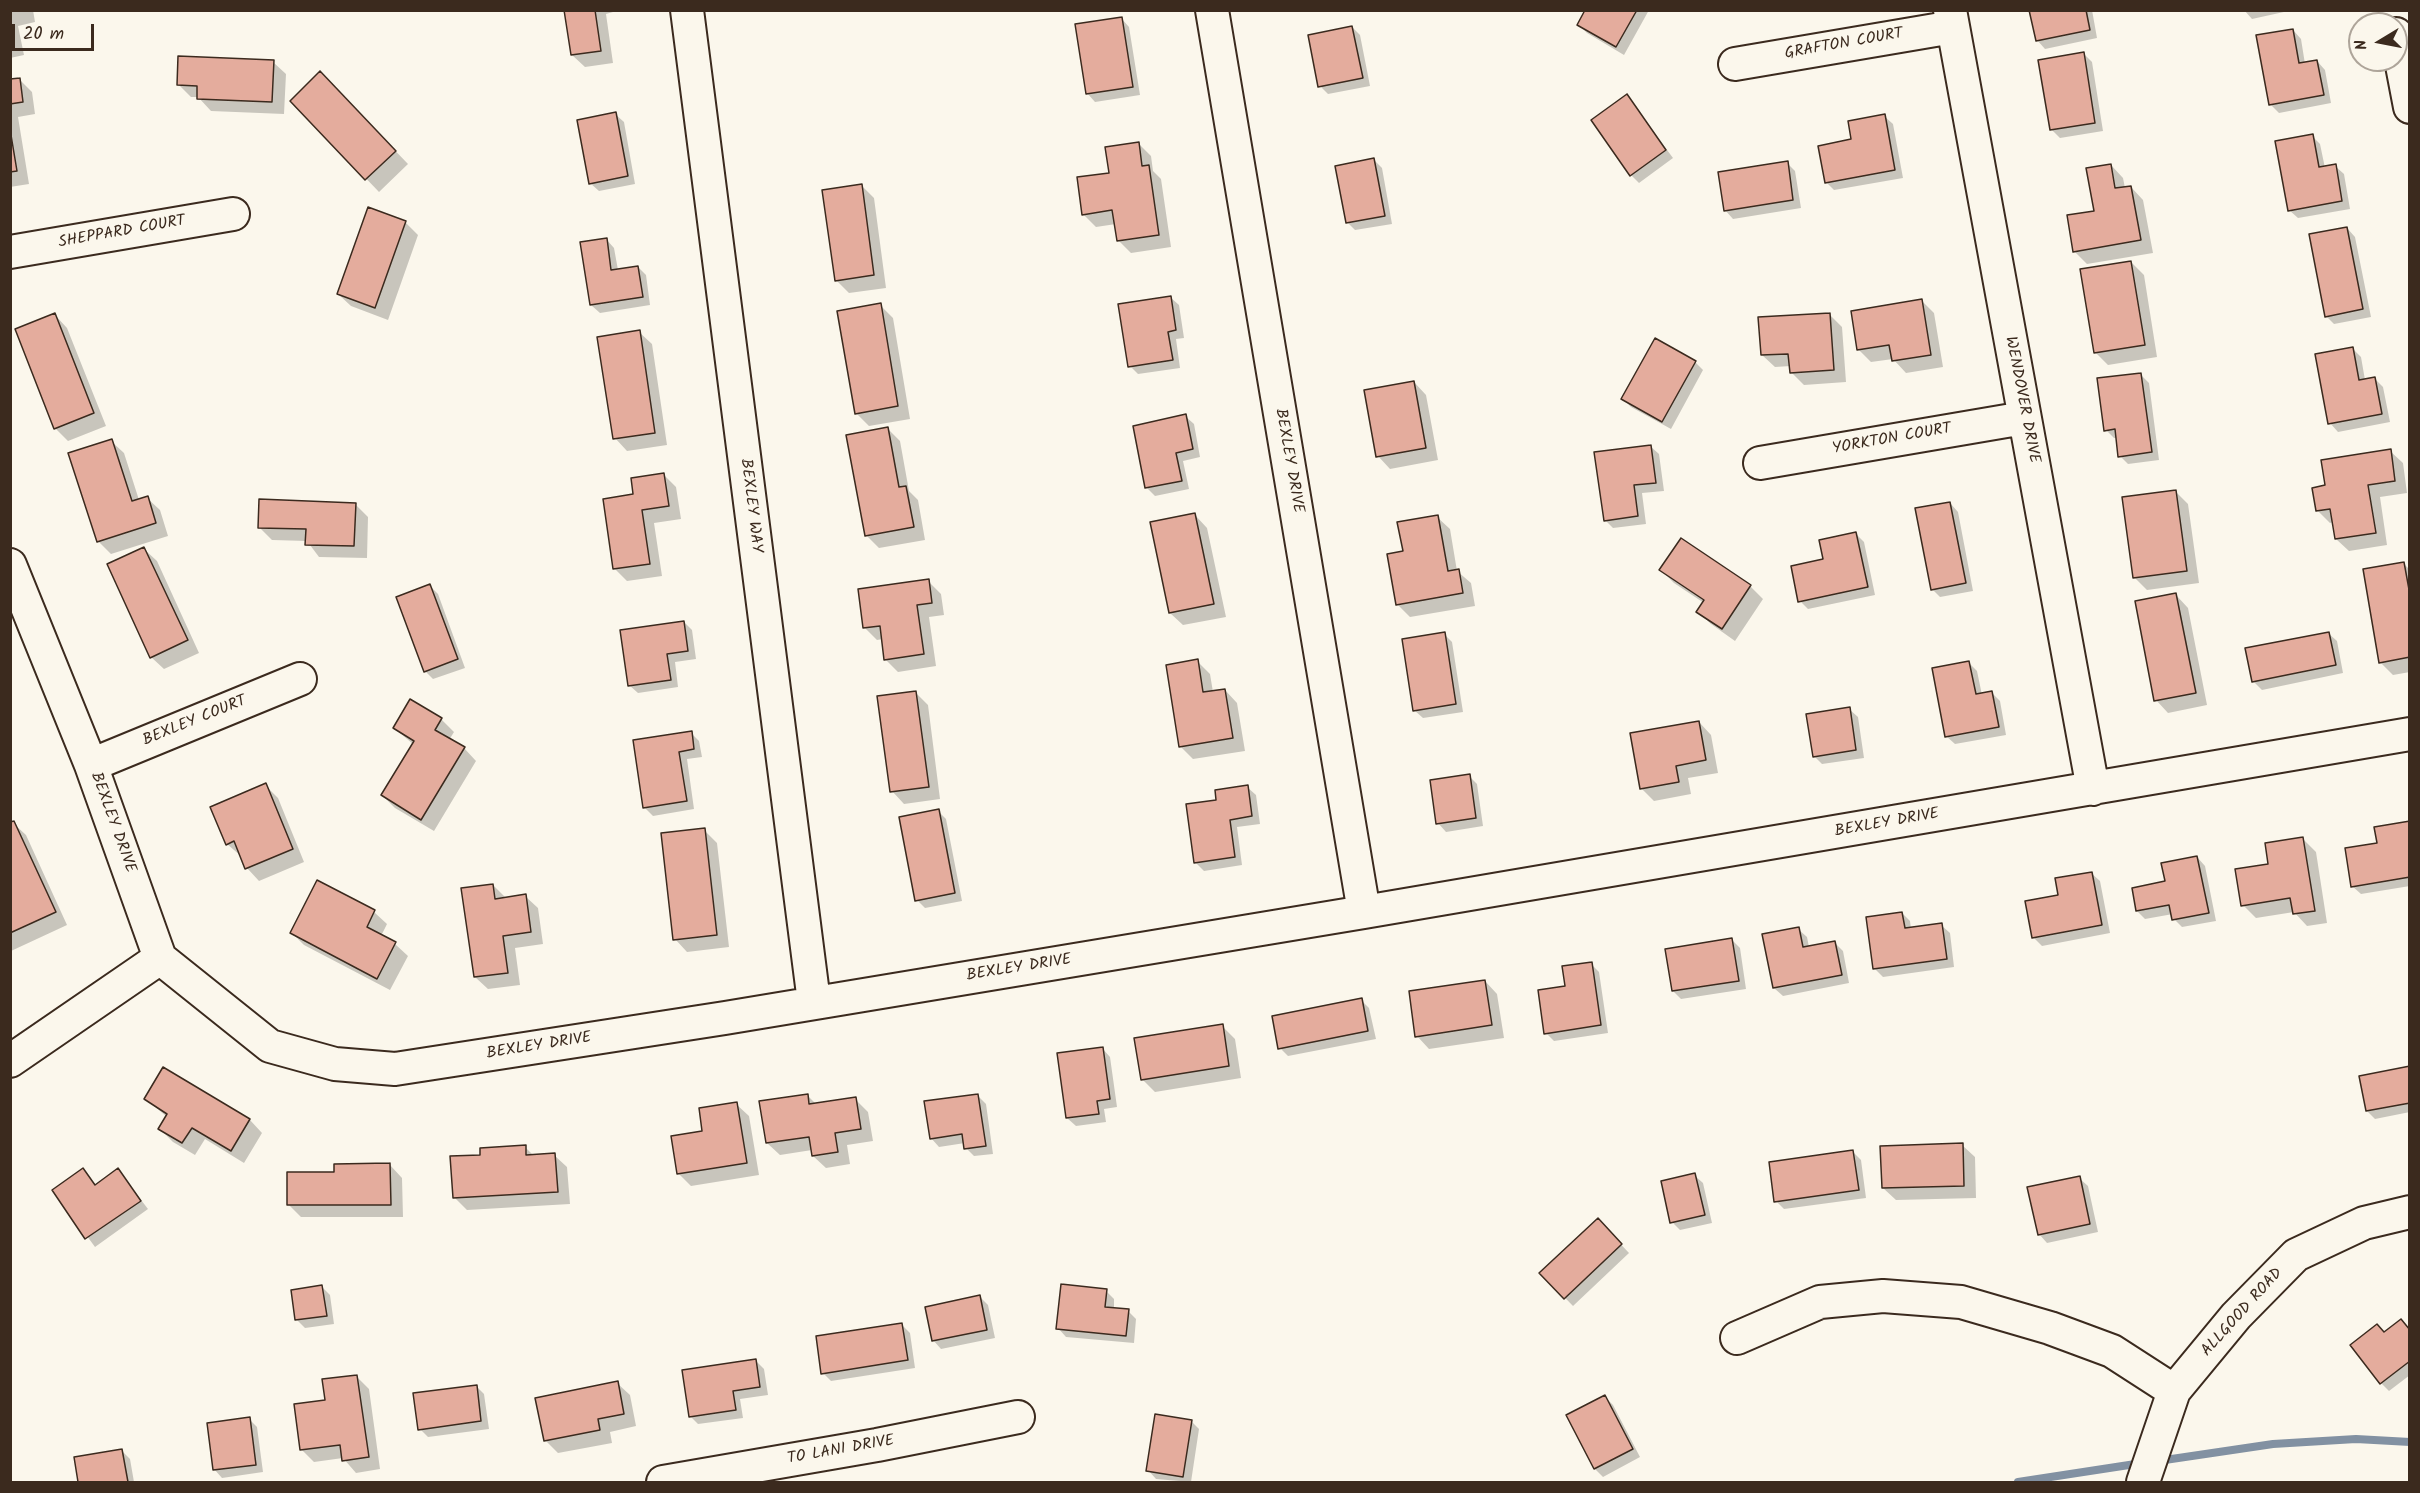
<!DOCTYPE html>
<html>
<head>
<meta charset="utf-8">
<style>
	body { margin:0 }
	#map { position:relative; width:2420px; height:1493px; overflow:hidden; background:#fbf7ec; font-family:Kalam,sans-serif }
	canvas { display:block }
	.frame { position:absolute; inset:0; border:12px solid #3b2a1e; pointer-events:none }
	.north { position:absolute; left:2348px; top:12px; width:60px; height:60px; box-sizing:border-box; background:#fbf7ec; border:2px solid #aea59a; border-radius:50%; rotate:260deg; font-size:16px; font-weight:700; line-height:24px; text-align:center; color:#3b2a1e }
	.north::after { content:''; display:block; margin:auto; width:21px; height:27px; background:#3b2a1e; clip-path:polygon(50% 0,100% 100%,50% 72%,0 100%) }
	.scale { position:absolute; left:12px; top:24px; width:82px; height:27px; box-sizing:border-box; border:3px solid #3b2a1e; border-top:0; padding-left:8px; font-size:18px; line-height:21px; white-space:nowrap; color:#3b2a1e; -webkit-text-stroke:4px #fbf7ec; paint-order:stroke }
</style>
</head>
<body>
<div id="map">
<canvas width="2420" height="1493"></canvas>
<div class="frame"></div>
<div class="north">N</div>
<div class="scale">20 m</div>
</div>
<script>
const ctx = document.querySelector('canvas').getContext('2d');
ctx.lineJoin = 'round';
function paint(path, color) {
  ctx.fillStyle = color;
  ctx.fill(path, 'evenodd');
}
function shape(rows) {
  const path = new Path2D();
  for (const r of rows) {
    path.moveTo(r[0], r[1]);
    for (let i = 2; i < r.length; i += 2) path.lineTo(r[i], r[i + 1]);
  }
  return path;
}
function stroke(path, color, width, dash) {
  ctx.strokeStyle = color;
  ctx.lineWidth = width;
  ctx.lineCap = dash ? 'butt' : 'round';
  ctx.setLineDash(dash || []);
  ctx.stroke(path);
}
function label(font, color, halo, rows, align = 'center') {
  ctx.font = font + ' Kalam,sans-serif';
  ctx.lineWidth = 5;
  ctx.setLineDash([]);
  ctx.textBaseline = 'middle';
  ctx.strokeStyle = halo;
  ctx.fillStyle = color;
  for (const [text, x, y, turn = 0] of rows) {
    ctx.save();
    ctx.translate(x, y);
    ctx.rotate((+turn || 0) * Math.PI / 180);
    ctx.textAlign = isNaN(turn) ? turn : align;
    if (halo) ctx.strokeText(text, 0, 0);
    ctx.fillText(text, 0, 0);
    ctx.restore();
  }
}
paint(shape([
	[10,10,33,10,35,22,18,26,24,55,10,58],
	[566,10,620,10,606,14,613,63,585,67,572,55],
	[1587,10,1649,10,1624,55,1587,33,1579,25],
	[2031,10,2092,10,2097,38,2045,49,2037,40],
	[2244,10,2293,10,2252,19],
	[1121,18,1129,27,1140,95,1095,102,1087,93],
	[1352,27,1360,35,1370,86,1328,94,1320,86],
	[2293,30,2301,39,2305,64,2317,61,2325,70,2331,103,2279,113,2271,105],
	[2084,54,2092,62,2103,131,2060,138,2051,129],
	[273,62,286,74,284,114,211,111,198,97,191,97,178,84],
	[19,79,32,92,35,114,18,117,29,184,10,187,10,81],
	[333,86,408,164,379,192,292,101],
	[1627,96,1673,158,1639,183,1631,175],
	[615,114,624,122,635,184,599,191,590,183],
	[1884,116,1893,124,1903,178,1834,190,1826,182,1853,140],
	[2312,136,2320,144,2325,168,2335,166,2344,174,2350,209,2298,218,2289,210],
	[1138,143,1151,156,1153,171,1161,179,1171,247,1131,253,1118,240,1116,224,1096,227,1083,214,1111,174],
	[1374,160,1382,168,1392,224,1355,230,1347,222],
	[1787,163,1795,171,1801,208,1733,219,1725,210],
	[2111,165,2123,178,2125,188,2131,187,2143,200,2153,253,2087,264,2074,251,2095,212],
	[861,185,874,198,886,288,849,293,836,280],
	[405,222,418,235,388,320,351,306,338,294],
	[2347,228,2355,237,2371,317,2334,324,2326,316],
	[606,239,614,248,618,270,638,267,646,275,650,305,600,313,591,305],
	[2131,262,2144,275,2157,357,2108,365,2095,352],
	[1170,297,1179,305,1184,338,1176,339,1180,368,1138,374,1130,366],
	[1922,301,1934,313,1943,367,1906,373,1893,359,1871,362,1859,350],
	[880,305,893,318,910,419,869,426,856,413],
	[1829,314,1842,327,1846,382,1804,385,1791,372,1791,366,1775,367,1762,355],
	[55,315,67,328,106,426,68,441,55,428],
	[639,332,652,344,667,445,627,451,615,438],
	[2352,348,2361,357,2365,380,2375,379,2383,387,2390,422,2338,432,2330,423],
	[1695,362,1703,370,1671,429,1631,407,1623,399],
	[2140,374,2149,383,2159,460,2128,464,2120,456,2117,438,2114,438,2106,430],
	[1414,382,1426,395,1438,460,1390,469,1378,456],
	[1185,416,1194,424,1200,457,1183,461,1189,489,1155,496,1147,488,1134,427],
	[888,429,900,441,909,491,918,500,925,540,879,548,867,536],
	[111,441,124,453,139,500,147,498,160,510,168,536,111,554,98,541],
	[1650,446,1659,454,1664,491,1642,493,1646,524,1613,528,1605,520],
	[2390,451,2403,463,2407,493,2380,497,2387,545,2349,551,2336,539,2333,522,2330,523,2317,510,2326,487],
	[663,474,676,487,681,519,654,523,662,576,627,581,614,568,635,496],
	[2175,491,2188,504,2199,583,2147,590,2135,578],
	[1950,503,1958,512,1973,591,1940,597,1932,589],
	[355,504,368,517,367,558,319,557,307,541,272,540,259,527],
	[1195,515,1207,528,1226,617,1183,625,1170,613],
	[1437,517,1450,529,1457,571,1471,583,1475,606,1410,617,1397,604,1404,552],
	[1856,534,1864,542,1875,595,1808,609,1800,601,1825,560],
	[144,549,157,561,199,653,164,669,151,657],
	[2404,564,2410,570,2410,672,2393,675,2380,662],
	[1661,570,1750,586,1763,599,1735,641,1711,624,1698,612,1704,603,1674,583],
	[928,581,941,594,944,615,929,617,936,666,898,672,885,659,883,639,877,640,864,627],
	[430,586,438,594,465,668,433,679,425,671],
	[2176,595,2188,608,2207,705,2168,713,2156,700],
	[684,622,692,630,696,659,675,662,678,687,638,693,629,685],
	[2328,633,2337,641,2343,673,2262,690,2253,681],
	[1444,634,1452,642,1463,712,1423,718,1414,710],
	[1197,661,1210,674,1213,692,1225,690,1237,703,1245,751,1193,759,1181,747,1167,666],
	[1969,663,1977,671,1982,695,1992,693,2000,701,2006,735,1955,744,1946,736],
	[915,692,928,705,940,799,904,804,892,791],
	[410,701,441,719,454,732,449,740,464,748,476,761,434,831,395,808,382,795,413,744,394,728],
	[1849,709,1858,717,1864,758,1822,764,1814,756],
	[1699,722,1711,735,1718,773,1688,778,1691,794,1654,801,1641,788],
	[691,733,699,741,702,757,687,759,694,809,653,816,645,808,635,741],
	[1469,776,1477,784,1483,826,1446,832,1438,823],
	[265,785,278,798,304,862,259,881,247,868,241,856,227,844],
	[1247,787,1256,795,1260,824,1237,827,1242,865,1204,871,1196,863],
	[938,811,946,819,962,901,925,908,917,900],
	[2410,822,2410,886,2361,894,2352,886,2379,844],
	[13,823,26,835,67,925,11,951],
	[704,830,717,843,729,947,687,952,675,939],
	[2303,839,2316,852,2327,923,2307,926,2294,912,2256,918,2243,905,2270,865],
	[2197,857,2205,866,2216,921,2182,927,2174,919,2173,914,2145,919,2137,911],
	[2091,873,2100,881,2110,933,2042,946,2034,938,2060,896],
	[318,882,374,912,387,924,381,936,395,944,408,956,390,990,304,945,292,933],
	[493,885,506,898,525,896,538,908,543,944,515,948,520,985,488,989,475,977],
	[1902,913,1910,921,1911,929,1941,925,1950,933,1954,967,1883,977,1875,969],
	[1798,929,1807,937,1809,947,1834,942,1843,951,1849,983,1783,996,1774,988],
	[1732,940,1740,948,1746,989,1681,999,1673,991],
	[1591,964,1599,972,1608,1033,1554,1041,1546,1033,1567,987],
	[1485,981,1497,994,1504,1038,1429,1049,1417,1036],
	[1361,1000,1369,1008,1376,1039,1288,1056,1280,1048],
	[1222,1026,1235,1039,1241,1078,1155,1092,1142,1079],
	[1102,1048,1110,1057,1117,1107,1104,1109,1106,1122,1076,1126,1067,1118],
	[2410,1067,2410,1112,2375,1119,2367,1111],
	[163,1069,250,1120,262,1133,244,1163,205,1139,195,1155,173,1142,160,1129,167,1117,146,1099],
	[807,1095,817,1105,855,1099,868,1112,873,1141,847,1145,850,1164,826,1168,813,1156,812,1150,780,1155,767,1143],
	[978,1096,986,1104,993,1154,974,1156,966,1148,965,1143,939,1147,931,1138],
	[736,1104,749,1116,759,1175,691,1186,678,1173,704,1133],
	[1962,1145,1975,1157,1976,1198,1896,1200,1883,1188],
	[525,1147,534,1156,554,1155,567,1167,570,1204,467,1210,455,1198,482,1156],
	[1853,1152,1861,1160,1866,1198,1784,1209,1776,1201],
	[390,1165,402,1178,403,1217,301,1217,289,1205],
	[83,1170,96,1185,118,1170,148,1209,95,1247,54,1191],
	[1694,1175,1703,1183,1712,1223,1680,1230,1672,1222],
	[2079,1178,2088,1186,2098,1232,2047,1243,2039,1234],
	[1598,1220,1629,1253,1573,1306,1541,1273],
	[322,1287,330,1295,334,1324,305,1328,297,1320],
	[1106,1291,1114,1299,1114,1309,1128,1311,1136,1319,1134,1343,1066,1337,1058,1328],
	[980,1297,988,1305,995,1338,941,1349,933,1340],
	[901,1324,910,1333,915,1368,831,1381,823,1373],
	[2410,1330,2410,1375,2389,1391,2381,1383,2385,1334],
	[756,1361,764,1369,768,1395,740,1399,743,1418,698,1424,690,1416],
	[356,1376,369,1389,380,1469,356,1473,343,1458,314,1462,301,1449,327,1401],
	[617,1383,630,1395,636,1426,610,1432,612,1443,558,1453,546,1441,537,1399],
	[476,1386,484,1394,489,1429,428,1437,420,1429],
	[1605,1397,1613,1405,1640,1457,1603,1477,1595,1469],
	[249,1419,257,1427,263,1472,222,1478,214,1469],
	[1191,1421,1199,1429,1191,1482,1156,1479,1148,1470],
	[122,1451,130,1459,134,1482,80,1482,75,1458]
]), '#0003');
stroke(shape([
	[2158,1461,2273,1444,2356,1439,2410,1442],
	[2018,1482,2142,1463]
]), '#8291a2', 8);
const building = shape([
	[564,10,595,10,601,51,571,55,564,10],
	[1585,10,1637,10,1616,47,1577,25,1585,10],
	[2029,10,2086,10,2090,30,2036,41,2029,10],
	[1122,17,1133,87,1086,94,1075,24,1122,17],
	[1352,26,1363,78,1318,87,1308,35,1352,26],
	[2293,29,2299,63,2317,60,2324,95,2269,105,2256,35,2293,29],
	[2084,52,2095,123,2050,130,2038,60,2084,52],
	[178,56,274,60,272,102,197,99,197,86,177,85,178,56],
	[320,71,396,151,365,180,290,101,320,71],
	[20,78,23,102,10,104,10,79,20,78],
	[1627,94,1666,150,1630,176,1591,120,1627,94],
	[616,112,628,176,589,184,577,120,616,112],
	[1885,114,1895,170,1825,183,1818,146,1851,139,1848,121,1885,114],
	[10,129,17,171,10,172,10,129],
	[2313,134,2319,167,2336,164,2342,201,2288,211,2275,141,2313,134],
	[1139,142,1142,166,1149,165,1159,235,1117,241,1112,210,1082,215,1077,177,1109,173,1105,147,1139,142],
	[1374,158,1385,216,1346,223,1335,166,1374,158],
	[1788,161,1793,200,1724,211,1718,172,1788,161],
	[2111,164,2115,188,2131,186,2141,240,2073,252,2067,215,2094,211,2086,168,2111,164],
	[862,184,874,275,835,281,822,190,862,184],
	[368,207,406,221,375,308,337,294,368,207],
	[2347,227,2363,309,2325,317,2309,234,2347,227],
	[607,238,611,270,638,266,643,297,590,305,580,242,607,238],
	[2131,261,2145,345,2094,353,2080,269,2131,261],
	[1171,296,1176,330,1168,332,1173,360,1128,367,1118,304,1171,296],
	[1922,299,1931,355,1892,361,1889,345,1857,350,1851,311,1922,299],
	[881,303,898,406,855,414,837,311,881,303],
	[55,313,94,413,54,429,15,329,55,313],
	[1830,313,1834,370,1790,373,1788,354,1761,355,1758,317,1830,313],
	[640,330,655,433,613,439,597,337,640,330],
	[1655,338,1696,361,1662,422,1621,399,1655,338],
	[2353,347,2359,380,2375,377,2382,414,2328,424,2315,354,2353,347],
	[2141,373,2152,452,2118,457,2115,429,2104,431,2097,378,2141,373],
	[1414,381,1426,448,1376,457,1364,390,1414,381],
	[1186,414,1193,449,1176,453,1182,481,1145,488,1133,426,1186,414],
	[888,427,899,487,906,486,914,527,865,536,846,435,888,427],
	[112,439,132,501,148,496,156,523,97,542,68,453,112,439],
	[1651,445,1656,483,1634,485,1638,516,1604,521,1594,452,1651,445],
	[2391,449,2395,481,2368,485,2376,533,2335,539,2330,509,2316,511,2312,488,2325,485,2321,460,2391,449],
	[664,473,669,506,642,510,650,564,613,569,603,499,633,494,631,478,664,473],
	[2176,490,2187,571,2133,578,2122,497,2176,490],
	[259,499,356,503,354,546,305,545,306,529,258,528,259,499],
	[1950,502,1966,583,1931,590,1915,508,1950,502],
	[1195,513,1214,604,1169,613,1150,522,1195,513],
	[1438,515,1448,571,1459,569,1463,593,1396,605,1387,554,1403,551,1397,522,1438,515],
	[1856,532,1868,587,1798,602,1791,566,1823,559,1819,540,1856,532],
	[1681,538,1751,585,1722,629,1696,612,1704,600,1659,570,1681,538],
	[144,547,188,640,150,658,107,564,144,547],
	[2404,562,2410,595,2410,657,2379,663,2363,569,2404,562],
	[929,579,932,603,917,605,924,654,884,660,880,626,863,628,858,589,929,579],
	[430,584,458,659,424,672,396,597,430,584],
	[2176,593,2196,693,2154,701,2135,601,2176,593],
	[684,621,688,651,667,654,671,680,628,686,620,630,684,621],
	[1445,632,1456,704,1413,711,1402,639,1445,632],
	[2329,632,2336,665,2252,682,2245,648,2329,632],
	[1198,659,1203,692,1225,689,1233,738,1179,747,1166,665,1198,659],
	[1969,661,1976,694,1992,691,1999,727,1945,737,1932,668,1969,661],
	[916,691,929,787,890,792,877,696,916,691],
	[410,699,442,718,435,730,465,747,421,820,381,795,414,741,393,728,410,699],
	[1850,707,1856,750,1813,757,1806,714,1850,707],
	[1699,721,1706,760,1676,766,1679,782,1640,789,1630,733,1699,721],
	[692,731,694,749,679,752,687,801,643,808,633,740,692,731],
	[1470,774,1476,818,1436,824,1430,780,1470,774],
	[266,783,293,849,245,869,234,841,226,845,210,807,266,783],
	[1248,785,1252,816,1230,820,1235,857,1194,863,1186,804,1216,800,1215,790,1248,785],
	[939,809,955,893,915,901,899,817,939,809],
	[14,821,56,912,10,933,10,822,14,821],
	[2410,821,2410,877,2351,887,2345,848,2377,843,2374,827,2410,821],
	[705,828,717,935,673,940,661,833,705,828],
	[2303,837,2315,911,2293,914,2290,898,2241,906,2235,869,2268,864,2265,843,2303,837],
	[2197,856,2209,913,2172,920,2169,905,2136,911,2132,888,2165,881,2161,863,2197,856],
	[2092,872,2102,925,2032,938,2025,901,2058,895,2055,878,2092,872],
	[317,880,375,910,367,927,396,942,377,979,290,933,317,880],
	[493,884,495,899,526,894,531,932,503,936,508,973,474,977,461,888,493,884],
	[1902,912,1905,928,1942,923,1947,959,1873,969,1866,917,1902,912],
	[1799,927,1803,947,1835,941,1842,975,1773,988,1762,934,1799,927],
	[1732,938,1739,981,1672,991,1665,949,1732,938],
	[1592,962,1601,1025,1544,1034,1538,990,1565,986,1562,966,1592,962],
	[1485,980,1492,1025,1415,1037,1409,991,1485,980],
	[1362,998,1368,1031,1278,1049,1272,1016,1362,998],
	[1223,1024,1229,1066,1141,1080,1134,1038,1223,1024],
	[1103,1047,1110,1099,1097,1101,1099,1114,1066,1118,1057,1053,1103,1047],
	[2410,1066,2410,1103,2366,1111,2359,1076,2410,1066],
	[163,1067,250,1119,231,1151,192,1128,182,1143,158,1129,167,1114,144,1099,163,1067],
	[808,1094,809,1104,856,1097,861,1129,835,1133,838,1152,812,1156,809,1137,766,1143,759,1101,808,1094],
	[978,1094,986,1146,964,1149,962,1134,930,1139,924,1101,978,1094],
	[737,1102,747,1163,677,1174,671,1136,702,1131,699,1108,737,1102],
	[1963,1143,1964,1186,1882,1188,1880,1146,1963,1143],
	[526,1145,526,1155,555,1153,558,1192,453,1198,450,1156,480,1155,480,1148,526,1145],
	[1853,1150,1859,1190,1774,1202,1769,1162,1853,1150],
	[390,1163,391,1205,287,1205,287,1172,334,1172,334,1164,390,1163],
	[83,1168,95,1185,118,1168,141,1201,85,1239,52,1190,83,1168],
	[1695,1173,1705,1215,1670,1223,1661,1181,1695,1173],
	[2080,1176,2090,1224,2038,1235,2027,1187,2080,1176],
	[1598,1218,1622,1244,1564,1299,1539,1273,1598,1218],
	[1061,1284,1107,1289,1105,1307,1129,1309,1126,1336,1056,1329,1061,1284],
	[322,1285,327,1316,295,1320,291,1290,322,1285],
	[980,1295,987,1330,932,1341,925,1307,980,1295],
	[2401,1319,2410,1330,2410,1361,2380,1384,2350,1345,2377,1324,2384,1332,2401,1319],
	[902,1323,908,1360,821,1374,816,1336,902,1323],
	[756,1359,760,1387,733,1391,736,1410,689,1417,682,1370,756,1359],
	[357,1375,369,1457,342,1461,340,1445,300,1450,294,1404,325,1400,322,1379,357,1375],
	[618,1381,624,1414,598,1419,600,1430,544,1441,535,1398,618,1381],
	[477,1385,481,1421,418,1430,413,1393,477,1385],
	[1605,1395,1633,1449,1594,1469,1566,1415,1605,1395],
	[1155,1414,1192,1420,1183,1477,1146,1471,1155,1414],
	[250,1417,256,1465,213,1470,207,1423,250,1417],
	[122,1449,128,1482,78,1482,74,1457,122,1449]
]);
paint(building, '#e4ac9d');
stroke(building, '#3b2a1e', 1.5);
const street = shape([
	[687,10,814,1002],
	[1212,10,1364,912],
	[1950,10,2093,789],
	[2396,34,2410,107],
	[1735,64,1953,27],
	[10,252,233,214],
	[1760,463,2024,418],
	[10,565,91,765,160,958,270,1046,335,1064,395,1069,725,1018,1364,912,2410,734],
	[91,765,300,679],
	[10,1061,160,958],
	[1737,1338,1820,1302,1883,1296,1961,1302,2050,1328,2112,1351,2174,1391],
	[663,1482,877,1445,1018,1417],
	[2143,1482,2174,1391,2236,1316,2296,1255,2364,1223,2410,1212]
]);
stroke(street, '#3b2a1e', 36);
stroke(street, '#fbf7ec', 32);
label('16px', '#3b2a1e', '#fbf7ec', [
	["GRAFTON COURT",1844,45,-10],
	["SHEPPARD COURT",122,233,-10],
	["WENDOVER DRIVE",2021,400,79],
	["YORKTON COURT",1892,440,-10],
	["BEXLEY DRIVE",1288,461,80],
	["BEXLEY WAY",750,506,83],
	["BEXLEY COURT",195,722,-22],
	["BEXLEY DRIVE",112,823,70],
	["BEXLEY DRIVE",1887,824,-10],
	["BEXLEY DRIVE",1019,969,-9],
	["BEXLEY DRIVE",539,1047,-9],
	["ALLGOOD ROAD",2243,1313,-48],
	["TO LANI DRIVE",841,1451,-10]
]);
</script>
</body>
</html>
